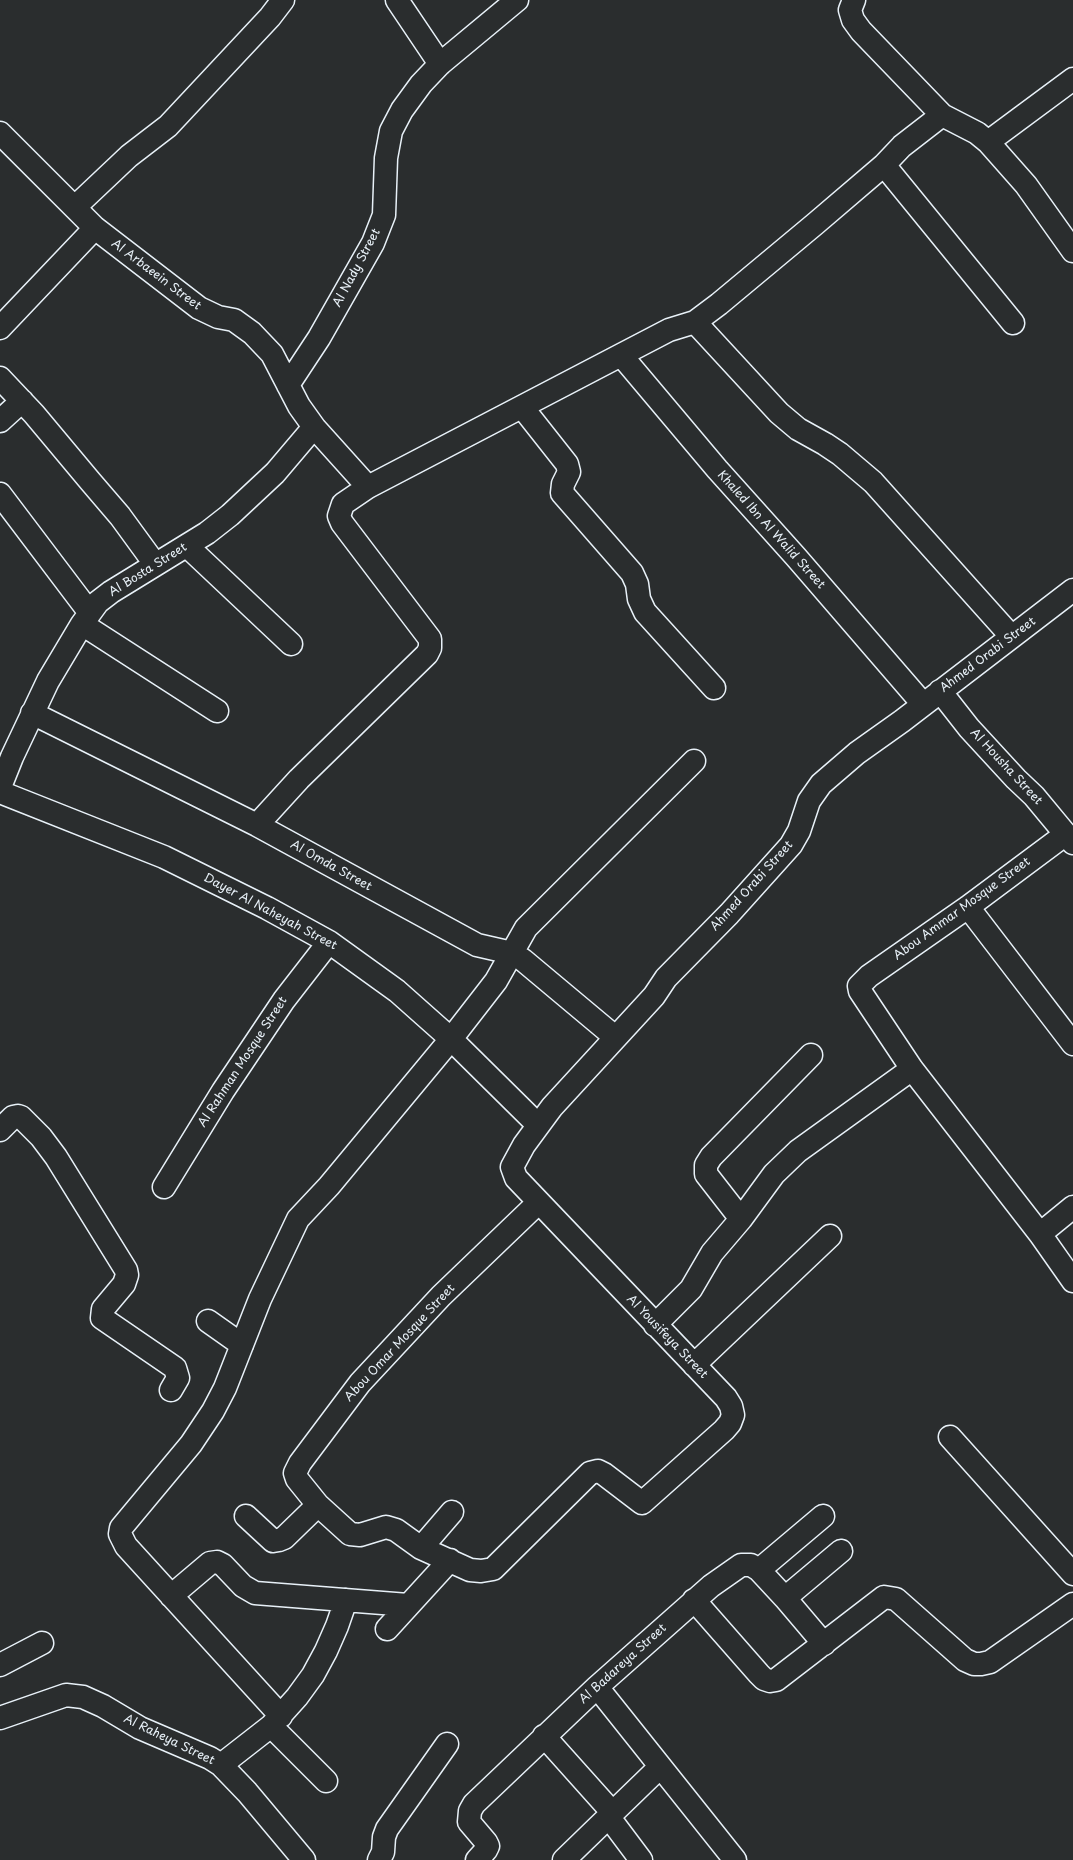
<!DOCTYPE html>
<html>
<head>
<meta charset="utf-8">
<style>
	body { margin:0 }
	canvas { display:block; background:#2a2d2e }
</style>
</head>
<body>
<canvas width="1073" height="1860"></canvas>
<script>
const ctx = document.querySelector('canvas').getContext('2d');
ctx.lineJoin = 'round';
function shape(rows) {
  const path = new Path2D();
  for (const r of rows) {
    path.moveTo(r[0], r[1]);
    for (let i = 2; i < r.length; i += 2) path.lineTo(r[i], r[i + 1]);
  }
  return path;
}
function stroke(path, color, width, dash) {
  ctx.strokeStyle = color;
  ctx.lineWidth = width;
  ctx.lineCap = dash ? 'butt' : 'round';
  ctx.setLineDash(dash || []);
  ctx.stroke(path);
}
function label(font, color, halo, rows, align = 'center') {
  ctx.font = font + ' "Playpen Sans",sans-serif';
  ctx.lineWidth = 3.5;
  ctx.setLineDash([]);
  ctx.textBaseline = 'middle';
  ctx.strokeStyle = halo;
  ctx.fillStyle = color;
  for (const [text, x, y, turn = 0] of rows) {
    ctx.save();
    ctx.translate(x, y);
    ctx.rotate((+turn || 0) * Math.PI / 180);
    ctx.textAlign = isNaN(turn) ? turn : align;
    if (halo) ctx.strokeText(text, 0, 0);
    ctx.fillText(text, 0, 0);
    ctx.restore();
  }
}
const street = shape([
	[397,0,440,64],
	[854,0,850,10,853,20,861,31,942,115,977,133,988,142,1026,185,1073,251],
	[0,133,95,228,199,308,218,317,234,320,252,333,272,354,299,406,314,427,368,487],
	[988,142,1073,79],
	[884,165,1013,323],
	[75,207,129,156,168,126,270,17,283,0],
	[695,322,779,413,798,429,825,444,840,454,873,482,1011,636],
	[0,328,95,228],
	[621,355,717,469,796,557,923,704],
	[0,378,34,414,90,481,120,516,155,564],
	[288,385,319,338,373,243,384,215,386,158,391,131,402,110,421,84,440,64,517,0],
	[522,407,567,464,569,472,563,484,562,493,632,573,637,584,639,599,645,612,714,688],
	[0,421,22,401],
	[0,494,90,613],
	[187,546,291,644],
	[82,624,217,711],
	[940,691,969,728,1016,779,1034,796,1073,843],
	[32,713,257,825,477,945,512,953,523,960,615,1037],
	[0,787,12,757,48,681,82,624,98,602,111,592,207,533,230,515,275,473,314,427],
	[0,792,164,857,267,908,329,942,397,991,451,1039,538,1125],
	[257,825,299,779,427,654,430,648,430,639,342,523,339,516,343,504,368,487,621,355,669,330,695,322,719,304,815,224,884,165,902,146,942,115],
	[1066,834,968,907,869,976,859,986,860,991,912,1069,1040,1234,1073,1281],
	[968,907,1073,1044],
	[0,1130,13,1117,18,1116,21,1117,41,1137,56,1157,126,1270,127,1275,124,1284,103,1309,102,1318,175,1368,178,1378,171,1390],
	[164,1187,223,1091,284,1000,329,942],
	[539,1202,441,1296,360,1383,300,1463,295,1473,297,1479,318,1505,350,1534,360,1535,386,1527,396,1530,421,1548,470,1570,481,1571,493,1569,590,1473,598,1471,604,1474,642,1503,724,1430,730,1423,733,1415,731,1406,726,1398,516,1178,512,1167,524,1145,552,1107,654,996,666,978,729,914,791,845,799,831,809,801,821,784,857,753,902,721,1073,590],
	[741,1219,706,1174,706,1165,711,1157,811,1055],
	[1040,1234,1073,1207],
	[208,1321,242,1345],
	[655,1325,691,1289,712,1253,741,1219,774,1174,798,1151,912,1069],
	[694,1365,830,1236],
	[950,1437,1073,1574],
	[246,1516,273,1541,279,1540,284,1538,318,1505],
	[421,1548,452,1512],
	[759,1570,823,1516],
	[171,1596,210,1563,217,1562,223,1565,243,1586,255,1593,408,1605],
	[785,1598,841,1551],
	[694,1600,759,1674,764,1679,770,1681,776,1680,884,1597,896,1599,965,1660,974,1664,981,1664,990,1662,1073,1604],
	[387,1629,450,1560],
	[0,1665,42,1643],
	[597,1687,735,1860],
	[281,1716,126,1546,120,1534,121,1528,191,1444,213,1411,225,1388,260,1299,298,1219,329,1186,451,1039,496,981,526,928,694,761],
	[0,1718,66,1695,83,1697,103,1706,140,1728,210,1758,221,1765,247,1792,304,1860],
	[271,1726,326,1781],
	[544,1736,612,1812],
	[221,1765,271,1726,297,1697,313,1675,326,1651,337,1626,346,1600],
	[608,1816,641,1860],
	[379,1860,383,1852,384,1837,387,1829,447,1744],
	[477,1860,486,1850,488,1846,486,1842,469,1822,470,1811,474,1804,597,1687,711,1586,741,1565,751,1565,759,1570,785,1598,824,1644],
	[564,1860,660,1767]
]);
stroke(street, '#e8f1f8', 25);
stroke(street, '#2a2d2e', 22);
label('12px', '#e8f1f8', '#2a2d2e', [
	["Al Nady Street",357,268,-62],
	["Al Arbaeein Street",156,275,37],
	["Khaled Ibn Al Walid Street",771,530,48],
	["Al Bosta Street",148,570,-32],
	["Ahmed Orabi Street",988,655,-37],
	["Al Housha Street",1006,767,47],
	["Al Omda Street",331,866,29],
	["Ahmed Orabi Street",752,886,-48],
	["Abou Ammar Mosque Street",962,909,-36],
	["Dayer Al Naheyah Street",270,912,28],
	["Al Rahman Mosque Street",243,1062,-57],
	["Al Yousifeya Street",667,1337,46],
	["Abou Omar Mosque Street",400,1343,-47],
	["Al Badareya Street",623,1664,-42],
	["Al Raheya Street",169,1740,26]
]);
</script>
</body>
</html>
